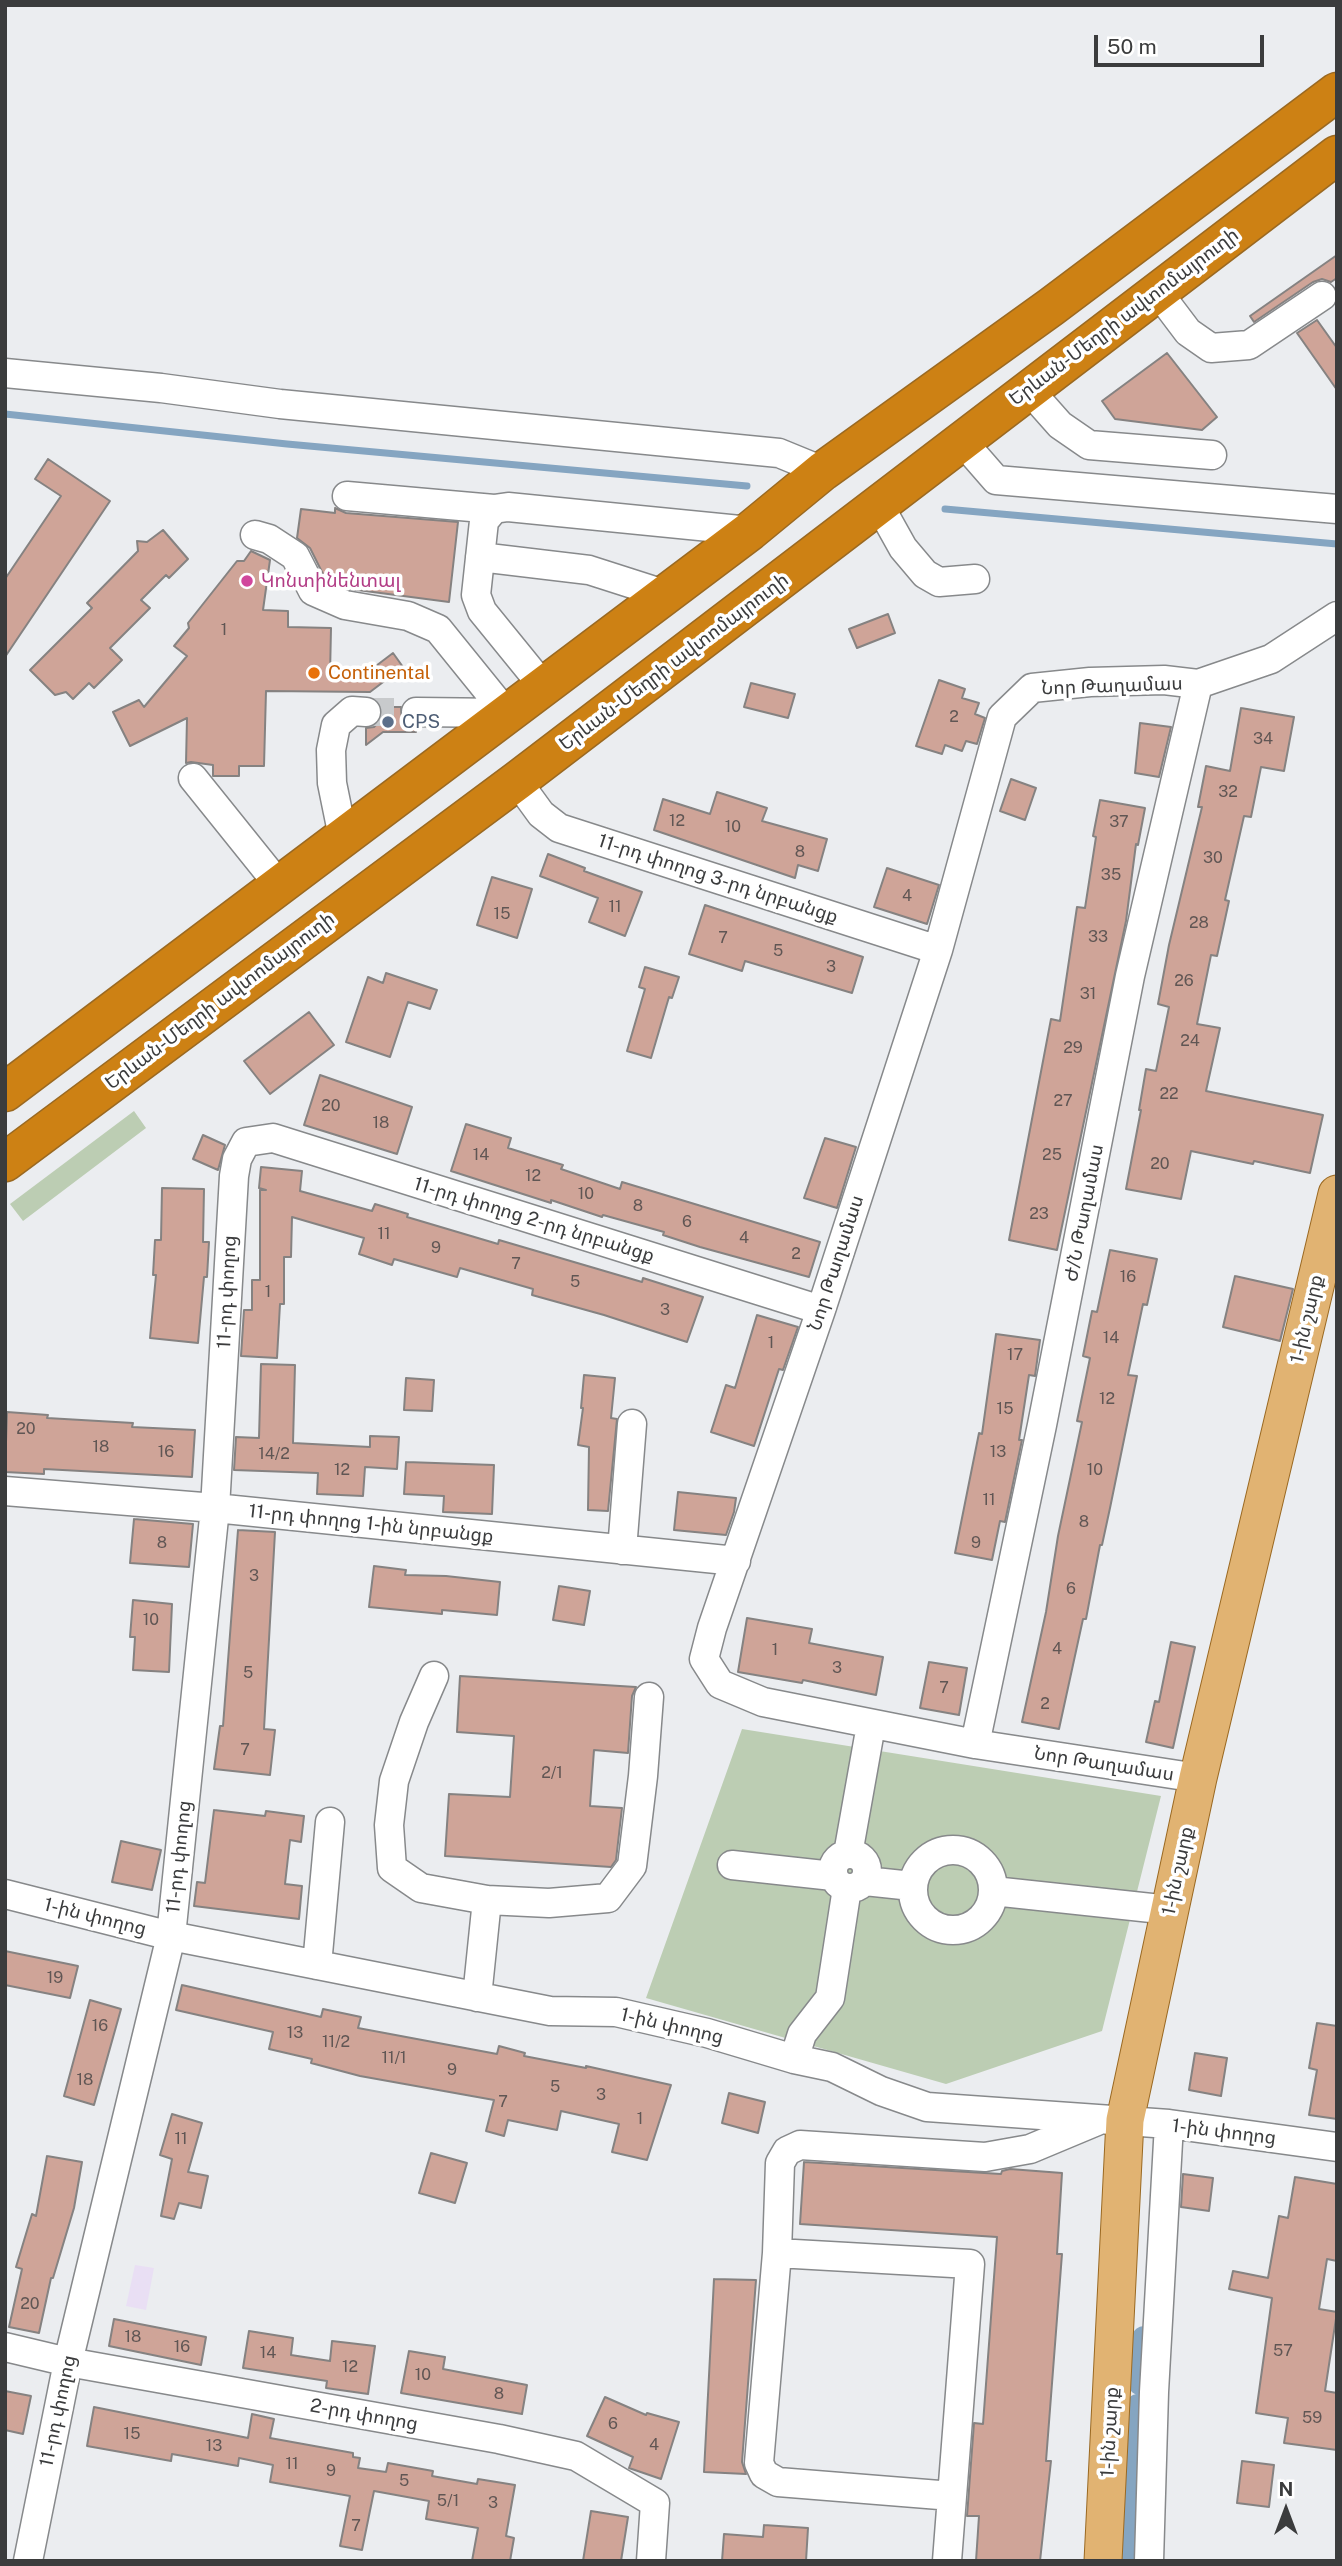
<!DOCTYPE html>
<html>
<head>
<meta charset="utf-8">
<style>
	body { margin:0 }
	#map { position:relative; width:1342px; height:2566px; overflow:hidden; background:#ebedf0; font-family:"Public Sans",sans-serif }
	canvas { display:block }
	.frame { position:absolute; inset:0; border:7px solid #3b3c3d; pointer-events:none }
	.north { position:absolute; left:1251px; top:2475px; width:70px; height:70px; -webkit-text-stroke:5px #fff; paint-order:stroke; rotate:0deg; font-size:19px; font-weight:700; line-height:28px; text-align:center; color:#3b3c3d }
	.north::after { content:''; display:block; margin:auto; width:24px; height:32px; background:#3b3c3d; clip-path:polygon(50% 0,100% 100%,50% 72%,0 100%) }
	.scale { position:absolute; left:1094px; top:35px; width:170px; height:32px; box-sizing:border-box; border:4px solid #3b3c3d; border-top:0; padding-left:9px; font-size:21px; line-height:24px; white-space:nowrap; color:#3b3c3d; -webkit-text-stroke:5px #fff; paint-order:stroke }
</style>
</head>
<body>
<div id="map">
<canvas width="1342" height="2566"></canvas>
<div class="frame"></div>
<div class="north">N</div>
<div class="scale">50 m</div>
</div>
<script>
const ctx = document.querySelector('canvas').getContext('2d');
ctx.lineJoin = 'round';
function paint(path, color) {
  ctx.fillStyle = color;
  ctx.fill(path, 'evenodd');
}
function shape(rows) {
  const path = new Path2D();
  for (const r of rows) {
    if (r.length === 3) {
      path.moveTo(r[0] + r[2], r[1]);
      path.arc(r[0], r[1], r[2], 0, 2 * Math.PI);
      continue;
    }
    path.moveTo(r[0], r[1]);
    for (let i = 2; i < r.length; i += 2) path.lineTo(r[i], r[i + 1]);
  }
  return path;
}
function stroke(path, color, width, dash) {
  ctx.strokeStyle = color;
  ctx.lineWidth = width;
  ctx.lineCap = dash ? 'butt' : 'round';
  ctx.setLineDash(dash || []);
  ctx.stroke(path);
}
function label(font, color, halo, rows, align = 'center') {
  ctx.font = font + ' "Public Sans","Noto Sans Armenian",sans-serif';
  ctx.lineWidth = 7;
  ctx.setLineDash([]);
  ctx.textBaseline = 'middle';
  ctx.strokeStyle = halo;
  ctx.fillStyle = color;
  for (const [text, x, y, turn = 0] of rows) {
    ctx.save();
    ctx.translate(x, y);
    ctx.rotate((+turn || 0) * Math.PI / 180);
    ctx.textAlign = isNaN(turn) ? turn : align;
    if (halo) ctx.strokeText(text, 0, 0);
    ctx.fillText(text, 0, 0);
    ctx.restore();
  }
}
paint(shape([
	[135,2265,154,2268,146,2310,126,2306]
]), '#e9dff4');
paint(shape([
	[134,1111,146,1128,23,1221,10,1204],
	[742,1729,1161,1796,1102,2031,946,2084,646,1998]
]), '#bccdb3');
stroke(shape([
	[5,414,287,444,747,486],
	[945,509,1337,544]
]), '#85a5c1', 7);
stroke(shape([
	[1140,2383,1144,2338],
	[1134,2561,1138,2406]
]), '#85a5c1', 24);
const building = shape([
	[1337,255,1337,278,1331,282,1322,279,1313,282,1254,322,1250,316,1337,255],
	[1317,320,1337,348,1337,390,1297,333,1317,320],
	[1167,353,1217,417,1202,430,1115,419,1102,401,1167,353],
	[48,459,110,501,5,657,5,579,61,496,35,479,48,459],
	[335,508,346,513,458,522,449,602,350,589,325,578,310,548,297,538,301,509,335,513,335,508],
	[163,530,188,559,169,578,166,575,141,600,150,608,110,648,122,660,94,688,89,683,73,699,66,692,55,695,30,670,92,608,87,603,138,551,137,541,147,542,163,530],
	[251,551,270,560,263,610,288,611,288,627,331,628,330,675,364,675,393,653,403,667,370,692,266,691,264,766,239,766,239,776,213,776,213,765,191,762,186,763,187,718,130,746,113,712,139,700,144,707,187,656,174,646,189,628,188,623,237,561,244,561,251,551],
	[888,614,895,633,857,648,849,629,888,614],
	[939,680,965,689,962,698,979,703,975,714,985,718,977,744,966,741,962,751,945,745,942,754,916,746,939,680],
	[751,683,795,694,788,718,744,707,751,683],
	[381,707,401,707,402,721,408,727,416,729,416,732,383,732,366,745,366,728,374,727,379,722,382,714,381,707],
	[1241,708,1294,717,1284,771,1261,767,1251,817,1244,816,1225,900,1229,901,1217,956,1211,955,1197,1024,1220,1028,1206,1091,1323,1115,1310,1173,1254,1161,1253,1164,1191,1151,1181,1199,1126,1189,1141,1110,1139,1110,1146,1069,1156,1071,1169,1007,1158,1004,1169,945,1202,807,1198,807,1206,766,1230,771,1241,708],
	[1140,723,1171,727,1159,777,1135,773,1140,723],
	[1011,779,1036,788,1025,820,1000,811,1011,779],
	[717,792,767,808,762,821,827,839,818,871,798,865,795,878,654,830,663,799,710,814,717,792],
	[1100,800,1145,808,1138,845,1136,844,1126,921,1057,1250,1009,1240,1051,1019,1060,1021,1077,907,1085,908,1096,837,1093,836,1100,800],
	[548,854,585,868,584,871,642,892,625,936,589,922,598,898,540,876,548,854],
	[887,868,939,885,927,924,874,907,887,868],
	[492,877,532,889,517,938,477,925,492,877],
	[705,905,863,957,852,993,745,961,742,971,689,954,705,905],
	[645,967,679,977,672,998,669,997,651,1058,627,1051,645,989,639,987,645,967],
	[386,973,437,990,430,1009,408,1002,390,1057,346,1042,368,977,383,983,386,973],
	[309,1012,334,1045,270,1094,244,1061,309,1012],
	[320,1075,412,1107,397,1154,304,1125,320,1075],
	[466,1124,511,1138,508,1148,563,1165,561,1169,620,1189,622,1182,820,1242,809,1277,700,1247,663,1235,664,1232,603,1215,602,1217,551,1200,551,1203,451,1171,466,1124],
	[203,1135,225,1145,218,1170,193,1159,203,1135],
	[825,1138,856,1147,837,1208,804,1198,825,1138],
	[261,1167,302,1171,300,1191,372,1211,375,1204,408,1214,407,1217,498,1244,499,1240,642,1282,643,1278,703,1297,687,1342,604,1315,532,1295,533,1289,460,1268,457,1277,394,1259,392,1265,359,1254,364,1238,292,1217,291,1257,284,1257,284,1304,280,1304,277,1358,241,1356,244,1310,252,1310,252,1280,260,1280,260,1190,266,1190,259,1188,261,1167],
	[162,1188,204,1189,203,1242,209,1242,207,1277,204,1277,198,1343,150,1338,156,1275,153,1275,155,1240,161,1240,162,1188],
	[1110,1250,1157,1259,1147,1305,1143,1304,1128,1375,1137,1376,1110,1508,1102,1545,1100,1545,1086,1619,1083,1619,1059,1729,1022,1722,1046,1612,1058,1536,1082,1422,1077,1421,1090,1358,1083,1356,1092,1311,1097,1312,1110,1250],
	[1235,1276,1293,1289,1280,1341,1223,1327,1235,1276],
	[757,1315,798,1327,783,1370,779,1369,754,1446,711,1432,726,1385,735,1388,757,1315],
	[996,1334,1040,1340,1035,1376,1029,1375,1019,1440,1022,1440,1005,1522,1000,1521,992,1560,955,1553,979,1433,982,1434,996,1334],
	[261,1364,295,1365,293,1443,370,1447,370,1436,399,1437,397,1469,365,1467,363,1496,317,1494,318,1473,234,1470,236,1437,259,1438,261,1364],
	[584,1375,615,1378,611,1418,617,1419,608,1511,588,1510,589,1447,578,1445,583,1408,581,1408,584,1375],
	[406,1378,434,1380,432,1411,404,1410,406,1378],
	[7,1412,48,1415,47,1418,133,1423,132,1427,195,1430,192,1477,44,1469,44,1474,5,1472,7,1412],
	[406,1462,494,1465,492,1514,443,1512,444,1496,404,1494,406,1462],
	[678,1492,736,1498,734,1512,726,1535,674,1530,678,1492],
	[134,1519,193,1524,189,1567,130,1563,134,1519],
	[238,1530,275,1532,264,1729,275,1730,270,1775,214,1769,220,1726,223,1726,238,1530],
	[374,1566,406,1570,405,1575,446,1576,500,1582,497,1615,442,1610,442,1614,369,1607,374,1566],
	[559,1586,590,1591,584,1625,553,1620,559,1586],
	[133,1600,172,1604,169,1672,133,1670,135,1637,130,1637,133,1600],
	[747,1618,812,1629,809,1643,883,1657,876,1695,803,1680,802,1683,738,1672,747,1618],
	[1171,1642,1195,1647,1173,1748,1146,1742,1155,1701,1159,1702,1171,1642],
	[929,1662,967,1668,959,1715,920,1708,929,1662],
	[460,1676,636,1687,632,1696,628,1753,594,1750,590,1806,622,1808,616,1860,611,1867,445,1856,449,1794,510,1797,514,1736,457,1732,460,1676],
	[214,1810,265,1816,266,1811,304,1816,301,1842,290,1840,285,1884,302,1886,299,1919,194,1906,197,1882,205,1883,214,1810],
	[121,1841,161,1850,152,1890,112,1882,121,1841],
	[5,1951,78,1966,70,1998,5,1985,5,1951],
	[182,1985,321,2017,323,2009,361,2017,358,2028,497,2054,499,2046,525,2053,524,2056,586,2068,586,2066,671,2085,647,2160,612,2152,619,2124,561,2111,557,2130,508,2120,504,2136,486,2131,494,2100,360,2076,311,2063,312,2059,269,2049,273,2032,176,2010,182,1985],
	[90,2000,121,2009,94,2105,64,2096,90,2000],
	[1317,2023,1337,2026,1337,2119,1309,2115,1317,2070,1309,2068,1317,2023],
	[1195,2053,1227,2058,1221,2096,1189,2090,1195,2053],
	[729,2093,765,2102,758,2133,722,2123,729,2093],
	[172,2114,202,2123,188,2172,208,2176,201,2208,179,2203,174,2219,161,2216,172,2159,160,2155,172,2114],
	[431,2153,467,2163,455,2203,419,2193,431,2153],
	[47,2156,82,2162,74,2208,53,2278,51,2278,39,2333,9,2327,22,2269,16,2267,32,2214,36,2216,47,2156],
	[804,2162,1001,2174,1002,2171,1010,2169,1062,2173,1057,2254,1062,2254,1046,2461,1051,2461,1040,2561,976,2561,979,2516,967,2516,974,2423,983,2424,997,2237,800,2224,804,2162],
	[1183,2174,1213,2178,1209,2211,1181,2207,1183,2174],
	[1295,2177,1337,2184,1337,2261,1327,2259,1319,2309,1337,2312,1325,2391,1337,2393,1337,2450,1284,2443,1288,2418,1256,2413,1272,2298,1229,2289,1233,2271,1268,2278,1279,2216,1288,2218,1295,2177],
	[714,2279,756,2280,742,2462,746,2474,704,2472,714,2279],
	[114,2319,206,2337,201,2365,109,2346,114,2319],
	[249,2331,293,2338,291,2355,330,2361,332,2341,375,2346,368,2394,326,2388,327,2381,243,2368,249,2331],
	[409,2351,445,2357,443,2369,527,2385,522,2414,401,2393,409,2351],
	[5,2391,31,2396,23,2434,5,2430,5,2391],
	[605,2397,646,2415,647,2413,679,2422,661,2479,629,2468,633,2457,587,2436,605,2397],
	[94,2407,248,2438,252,2414,274,2419,270,2438,353,2453,353,2457,360,2458,358,2468,386,2472,388,2463,433,2471,432,2476,477,2484,478,2479,515,2485,506,2536,514,2538,510,2561,472,2561,478,2528,426,2519,429,2501,374,2491,362,2550,340,2546,350,2496,270,2482,273,2465,239,2458,238,2466,172,2454,171,2461,87,2446,94,2407],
	[1242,2461,1274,2465,1269,2507,1237,2503,1242,2461],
	[591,2511,628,2517,621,2561,583,2561,591,2511],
	[764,2525,808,2528,806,2561,722,2561,724,2534,763,2537,764,2525]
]);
paint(building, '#cfa498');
stroke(building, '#858281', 2);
stroke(shape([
	[366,712,416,712]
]), '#c8cacc', 28, [28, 14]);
const minor = shape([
	[1157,291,1188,332,1211,348,1249,345,1322,296],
	[5,373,161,388,280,404,779,453,823,471],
	[1029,390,1060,425,1089,445,1212,455],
	[962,441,996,480,1337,509],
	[347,496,494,509],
	[879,505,903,548,925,574,939,582,975,579],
	[255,535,269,539,295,556,313,591,345,605,408,616,438,629,506,713],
	[480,557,589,570,664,594],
	[543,686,482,611,476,595,484,521,494,509,508,507,750,531],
	[416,712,506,713],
	[193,778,279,885],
	[517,781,541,814,559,828,938,950],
	[343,837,332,783,331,750,336,725,352,711,366,712],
	[5,1491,215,1508,736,1561],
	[622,1550,632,1424],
	[434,1676,414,1722,394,1781,389,1825,392,1868,421,1888,487,1900,549,1903,608,1898,632,1866,643,1776,649,1697],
	[975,1744,1042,1425,1130,976,1198,684],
	[1198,1778,975,1744,763,1702,720,1684,704,1659,712,1628,821,1310,938,950,1002,717,1032,688,1090,682,1164,680,1198,684,1271,659,1337,616],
	[953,1890,40],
	[850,1871,17],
	[848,1854,871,1725],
	[732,1865,833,1876],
	[865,1881,912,1886],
	[993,1891,1170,1910],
	[5,1894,171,1936,550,2011,616,2012,707,2033,794,2059,832,2067,881,2091,927,2107,1169,2124,1337,2147],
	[317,1965,330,1822],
	[477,1997,487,1900],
	[794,2059,802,2034,830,1998,847,1888],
	[777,2253,970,2264,947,2561],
	[5,2347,68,2362,499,2439,576,2456,655,2503,651,2561],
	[952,2496,778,2482,764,2474,759,2463,777,2253,780,2163,787,2151,800,2145,985,2157,1030,2149,1097,2121],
	[28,2561,68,2362,171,1936,215,1508,234,1176,237,1159,246,1142,273,1138,821,1310],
	[1149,2561,1154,2392,1169,2124]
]);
const major = shape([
	[1103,2561,1125,2120,1198,1778,1337,1194]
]);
const highway = shape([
	[5,1092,750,531,823,471,1051,307,1337,92],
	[5,1162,517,781,1337,155]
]);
stroke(minor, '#87898b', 31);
stroke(major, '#9a6922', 39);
stroke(highway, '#9a6922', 41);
stroke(minor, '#fff', 28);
stroke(major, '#e1b372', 37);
stroke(highway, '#cd8114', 38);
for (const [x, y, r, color] of [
	[247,581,7,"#d1479c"],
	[314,673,7,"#e8710a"],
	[388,722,7,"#5c6f8a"]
]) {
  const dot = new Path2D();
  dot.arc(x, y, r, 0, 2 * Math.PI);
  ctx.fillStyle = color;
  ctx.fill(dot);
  stroke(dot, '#fff', 2.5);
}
label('16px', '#605654', null, [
	["1",224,630],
	["2",954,717],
	["34",1263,739],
	["32",1228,792],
	["12",677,821],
	["37",1119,822],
	["10",733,827],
	["8",800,852],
	["30",1213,858],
	["35",1111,875],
	["4",907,896],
	["11",615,907],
	["15",502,914],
	["28",1199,923],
	["33",1098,937],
	["7",723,938],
	["5",778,951],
	["3",831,967],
	["26",1184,981],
	["31",1088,994],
	["24",1190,1041],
	["29",1073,1048],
	["22",1169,1094],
	["27",1063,1101],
	["20",331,1106],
	["18",381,1123],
	["14",481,1155],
	["25",1052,1155],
	["20",1160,1164],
	["12",533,1176],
	["10",586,1194],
	["8",638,1206],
	["23",1039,1214],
	["6",687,1222],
	["11",384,1234],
	["4",744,1238],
	["9",436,1248],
	["2",796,1254],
	["7",516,1264],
	["16",1128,1277],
	["5",575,1282],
	["1",268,1292],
	["3",665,1310],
	["14",1111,1338],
	["1",771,1343],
	["17",1015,1355],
	["12",1107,1399],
	["15",1005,1409],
	["20",26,1429],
	["18",101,1447],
	["16",166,1452],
	["13",998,1452],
	["14/2",274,1454],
	["12",342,1470],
	["10",1095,1470],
	["11",989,1500],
	["8",1084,1522],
	["8",162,1543],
	["9",976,1543],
	["3",254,1576],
	["6",1071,1589],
	["10",151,1620],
	["4",1057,1649],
	["1",775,1650],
	["3",837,1668],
	["5",248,1673],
	["7",944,1688],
	["2",1045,1704],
	["7",245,1750],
	["2/1",552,1773],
	["19",55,1978],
	["16",100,2026],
	["13",295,2033],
	["11/2",336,2042],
	["11/1",394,2058],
	["9",452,2070],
	["18",85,2080],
	["5",555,2087],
	["3",601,2095],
	["7",503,2102],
	["1",640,2119],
	["11",181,2139],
	["20",30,2304],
	["18",133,2337],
	["16",182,2347],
	["57",1283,2351],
	["14",268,2353],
	["12",350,2367],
	["10",423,2375],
	["8",499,2394],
	["59",1312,2418],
	["6",613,2424],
	["15",132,2434],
	["4",654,2445],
	["13",214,2446],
	["11",292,2464],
	["9",331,2471],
	["5",404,2481],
	["5/1",448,2501],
	["3",493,2503],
	["7",356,2526]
]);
label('19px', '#3b3c3d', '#fff', [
	["Երևան-Մեղրի ավտոմայրուղի",1124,317,-37],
	["Երևան-Մեղրի ավտոմայրուղի",674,662,-37],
	["Նոր Թաղամաս",1112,686,-2],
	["11-րդ փողոց 3-րդ նրբանցք",718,879,18],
	["Երևան-Մեղրի ավտոմայրուղի",220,1001,-37],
	["Ժ/Ն Թաղամաս",1084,1213,-79],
	["11-րդ փողոց 2-րդ նրբանցք",534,1220,17],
	["Նոր Թաղամաս",836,1263,-72],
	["11-րդ փողոց",227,1292,-87],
	["1-ին շարք",1307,1319,-77],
	["11-րդ փողոց 1-ին նրբանցք",371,1524,6],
	["Նոր Թաղամաս",1104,1764,9],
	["11-րդ փողոց",179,1857,-84],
	["1-ին շարք",1178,1871,-78],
	["1-ին փողոց",95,1917,14],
	["1-ին փողոց",672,2026,13],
	["1-ին փողոց",1224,2132,7],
	["11-րդ փողոց",58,2411,-78],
	["2-րդ փողոց",364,2415,10],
	["1-ին շարք",1110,2432,-87]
]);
label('19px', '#b23c85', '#fff', [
	["Կոնտինենտալ",261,581]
], 'left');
label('19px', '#c56008', '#fff', [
	["Continental",328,673]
], 'left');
label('19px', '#4e5e75', '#fff', [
	["CPS",402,722]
], 'left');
</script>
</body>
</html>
